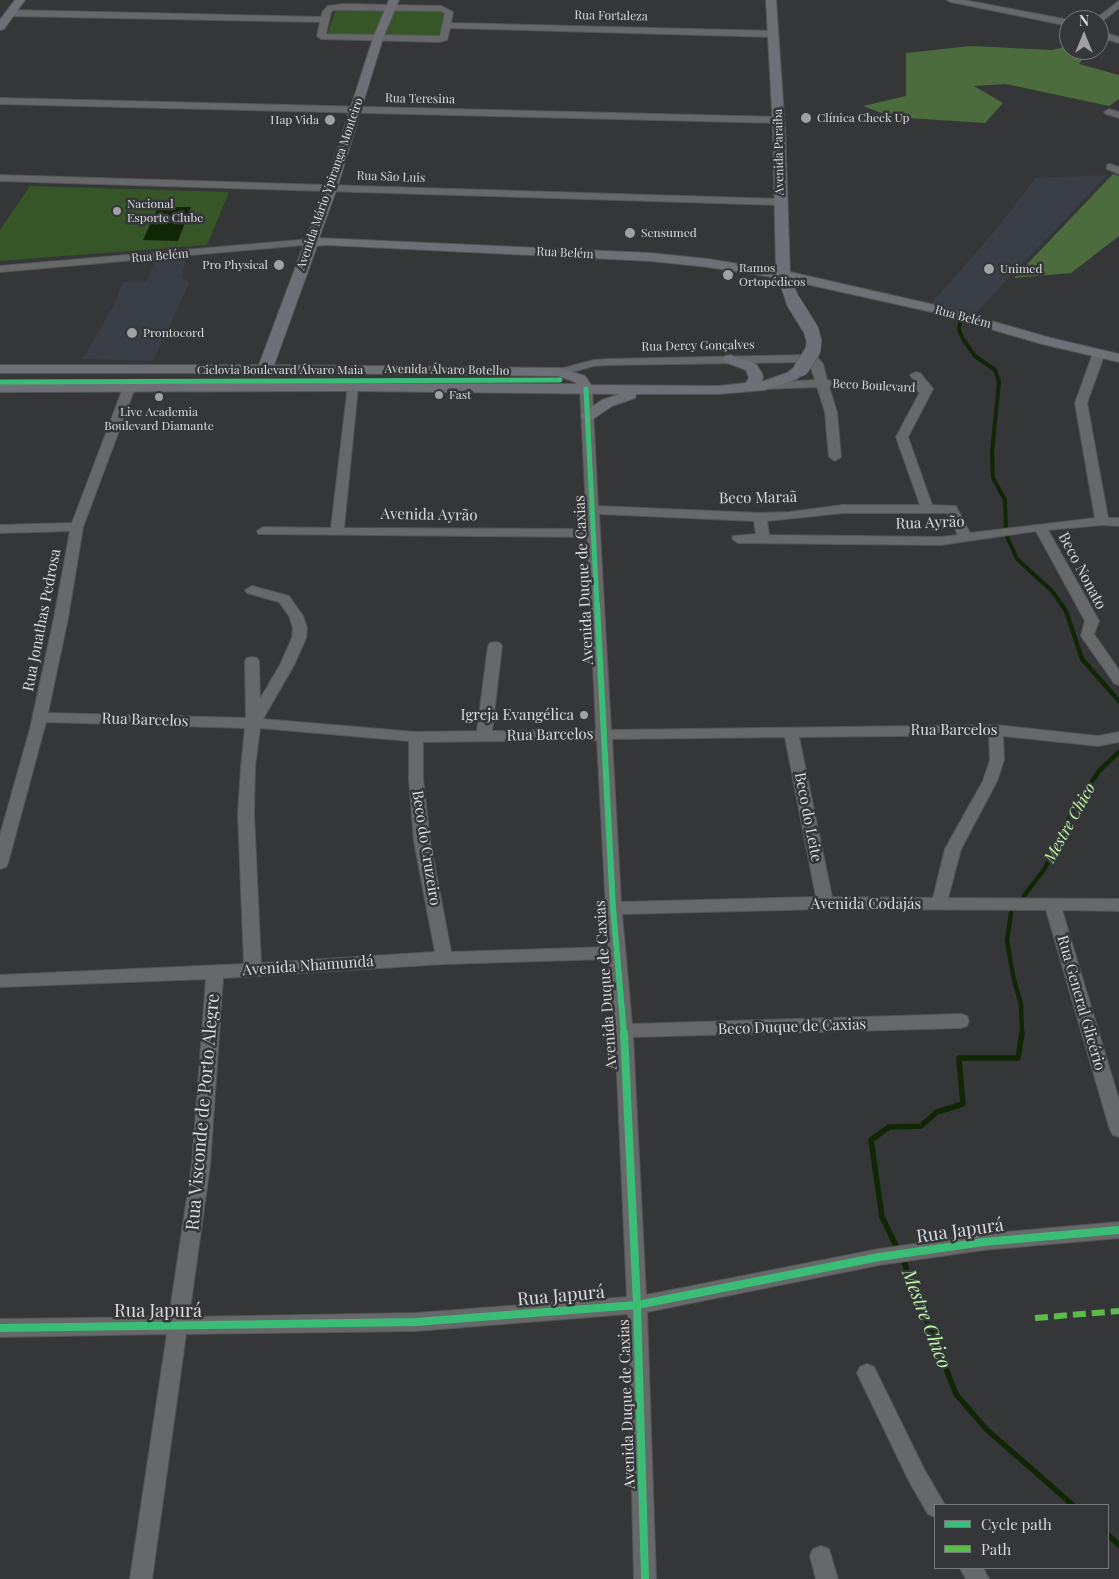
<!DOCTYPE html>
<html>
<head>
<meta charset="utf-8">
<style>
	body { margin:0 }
	#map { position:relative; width:1119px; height:1579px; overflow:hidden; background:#353638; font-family:"Playfair Display",serif }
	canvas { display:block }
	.legend { position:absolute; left:934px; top:1504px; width:175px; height:65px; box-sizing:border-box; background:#343639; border:1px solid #76787b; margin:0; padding:6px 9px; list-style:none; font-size:15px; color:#dadbdd }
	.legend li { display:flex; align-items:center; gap:10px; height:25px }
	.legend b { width:25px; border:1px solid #76787b }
	.north { position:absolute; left:1059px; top:10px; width:50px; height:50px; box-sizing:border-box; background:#343639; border:1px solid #76787b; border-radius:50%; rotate:0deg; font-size:14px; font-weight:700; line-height:20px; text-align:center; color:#dadbdd }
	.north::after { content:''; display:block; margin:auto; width:18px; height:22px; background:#a0a1a3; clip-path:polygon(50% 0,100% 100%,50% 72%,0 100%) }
</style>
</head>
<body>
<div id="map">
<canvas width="1119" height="1579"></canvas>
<ul class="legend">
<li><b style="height:6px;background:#3abd76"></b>Cycle path</li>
<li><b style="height:6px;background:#5cbc4b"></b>Path</li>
</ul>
<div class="north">N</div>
</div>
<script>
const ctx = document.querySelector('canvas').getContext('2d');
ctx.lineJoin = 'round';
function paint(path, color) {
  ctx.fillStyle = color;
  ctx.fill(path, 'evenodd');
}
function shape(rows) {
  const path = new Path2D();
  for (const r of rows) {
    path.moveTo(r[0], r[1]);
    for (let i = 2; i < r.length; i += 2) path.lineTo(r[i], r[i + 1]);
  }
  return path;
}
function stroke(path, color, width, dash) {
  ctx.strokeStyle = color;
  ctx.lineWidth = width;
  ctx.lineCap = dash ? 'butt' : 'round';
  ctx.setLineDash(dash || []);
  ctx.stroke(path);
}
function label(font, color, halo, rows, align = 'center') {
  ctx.font = font + ' "Playfair Display",serif';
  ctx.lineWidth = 5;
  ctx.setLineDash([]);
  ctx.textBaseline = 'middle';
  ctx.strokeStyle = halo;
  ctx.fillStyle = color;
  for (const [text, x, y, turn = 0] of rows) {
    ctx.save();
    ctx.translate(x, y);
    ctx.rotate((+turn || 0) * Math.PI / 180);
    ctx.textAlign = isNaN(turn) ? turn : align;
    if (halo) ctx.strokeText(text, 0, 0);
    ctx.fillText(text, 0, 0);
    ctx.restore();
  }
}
paint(shape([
	[1107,175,972,317,930,305,993,233,1036,178],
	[185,259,182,278,190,282,153,361,83,359,113,306,123,282,146,282,155,262]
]), '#3a3e46');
paint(shape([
	[336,9,445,11,439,37,327,35],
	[30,186,229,192,207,245,0,261,0,230]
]), '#375628');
paint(shape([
	[971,46,1052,50,1069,46,1069,50,1089,50,1079,64,1119,75,1119,99,1109,106,1006,84,974,86,1003,103,985,123,892,117,863,106,906,96,906,53],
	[1113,174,1119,176,1119,236,1071,273,1014,278]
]), '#4c6c3d');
paint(shape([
	[158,207,191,207,178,241,143,240]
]), '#102705');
stroke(shape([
	[960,323,959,330,963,339,975,356,995,370,999,382,992,452,993,478,1005,500,1006,534,1017,559,1052,591,1062,605]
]), '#102705', 4);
stroke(shape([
	[1061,604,1066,611,1082,659,1119,701],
	[1024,896,1045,868,1073,810,1099,771,1119,752],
	[1011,913,1007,940,1013,976,1021,1004,1022,1034]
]), '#102705', 4.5);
stroke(shape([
	[898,1250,882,1217,871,1140,889,1127,921,1126,937,1112,963,1104,959,1058,1018,1058,1022,1033],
	[902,1257,956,1394,986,1429,1073,1505],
	[1108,1535,1119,1545]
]), '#102705', 5.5);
const minor = shape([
	[947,0,964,0,1069,20,1069,26,951,2,947,0],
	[1119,1,1119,8,1101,22,1094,20,1119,1],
	[343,4,441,6,453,12,451,23,774,31,778,34,774,37,450,28,447,40,440,42,321,39,317,36,320,22,10,16,6,13,10,10,321,17,323,11,328,6,343,4],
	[333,10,440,11,445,13,440,36,326,34,331,12,333,10],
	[1099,31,1119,37,1119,43,1099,37,1099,31],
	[0,98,779,117,784,120,779,123,0,104,0,98],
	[1109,109,1119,112,1119,118,1106,114,1104,112,1109,109],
	[1110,164,1119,167,1119,174,1107,169,1107,165,1110,164],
	[0,175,780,199,785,202,780,205,0,181,0,175],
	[311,239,315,240,316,242,315,244,0,272,0,266,311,239],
	[1099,350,1105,353,1087,403,1108,518,1119,518,1119,526,1102,525,1048,530,1099,621,1094,634,1119,670,1119,685,1114,683,1081,636,1085,621,1036,531,941,545,738,543,732,539,733,536,756,534,754,521,599,514,611,730,996,725,1098,736,1119,732,1119,742,1098,746,1003,736,1004,760,997,781,961,849,948,898,1119,899,1119,911,1062,910,1119,1100,1119,1137,1113,1135,1110,1130,1046,910,825,909,622,914,632,1024,961,1014,967,1016,969,1021,967,1026,961,1028,633,1037,646,1295,879,1249,983,1234,1119,1222,1119,1238,983,1250,879,1265,647,1312,656,1579,634,1579,628,1314,416,1331,186,1334,152,1579,130,1579,167,1334,0,1337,0,1319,169,1317,192,1165,206,979,0,987,0,975,244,964,238,814,241,767,245,728,46,722,8,863,6,867,0,869,0,835,30,729,54,618,70,531,0,533,0,525,72,523,123,388,129,385,133,386,135,388,83,527,68,618,48,713,246,718,245,661,247,658,252,657,257,658,259,661,260,699,280,665,292,638,293,628,289,616,279,602,247,593,245,590,252,586,289,596,303,616,307,628,306,638,294,665,263,719,416,732,477,731,488,646,490,643,495,642,500,643,502,646,492,731,596,730,587,537,258,534,257,531,263,527,331,528,348,385,352,384,358,387,344,528,587,529,580,389,582,387,590,387,592,389,598,506,760,513,789,512,843,505,920,505,896,437,920,392,829,387,837,412,841,457,835,461,829,457,825,412,817,387,765,389,759,386,765,383,815,380,809,362,609,365,594,366,560,375,554,372,556,370,594,360,609,359,805,355,817,357,823,364,827,380,918,385,910,375,916,372,920,373,933,389,908,437,932,505,956,506,970,533,1095,518,1075,403,1093,353,1099,350],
	[843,513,947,513,958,535,941,537,769,535,767,521,843,513],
	[260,728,409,741,409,779,414,841,435,952,261,963,254,814,255,767,260,728],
	[989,735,990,760,983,781,945,849,933,898,832,897,799,737,989,735],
	[785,737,816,897,621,902,612,739,785,737],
	[597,740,608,947,451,952,430,841,423,779,423,742,597,740],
	[609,959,615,1031,627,1297,416,1313,189,1317,210,1165,223,978,444,964,609,959],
	[867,1364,874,1367,924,1469,942,1500,945,1505,935,1505,935,1517,928,1514,910,1483,857,1373,860,1367,867,1364],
	[821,1546,829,1549,838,1579,816,1579,810,1556,813,1549,821,1546],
	[960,1568,983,1568,989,1579,966,1579,960,1568]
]);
const major = shape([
	[15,0,25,0,4,29,0,30,0,20,15,0],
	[389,0,399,0,383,38,337,188,319,238,650,253,708,259,776,270,773,130,766,0,776,0,785,130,790,272,935,305,1051,338,1119,354,1119,362,1042,344,932,312,792,281,800,301,793,305,786,301,778,278,708,267,650,261,327,245,317,246,274,365,560,368,585,376,591,385,718,386,746,383,749,378,746,370,725,362,723,359,725,356,730,355,756,364,762,373,763,378,761,382,787,373,796,366,801,365,806,366,808,369,797,379,765,390,718,394,636,394,635,398,612,406,593,419,588,420,583,419,581,416,583,413,602,400,620,394,352,391,0,392,0,384,352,383,576,384,575,382,558,376,306,373,0,373,0,365,259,365,325,188,373,38,389,0]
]);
stroke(minor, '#535455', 2);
stroke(major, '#535455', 2);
paint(minor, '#676869');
paint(major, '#6d7177');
const majorBridge = shape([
	[793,301,811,330,814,341,813,350,801,369]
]);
stroke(majorBridge, '#535455', 16, []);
stroke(majorBridge, '#6d7177', 15);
stroke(shape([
	[1035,1318,1119,1311]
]), '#5cbc4b', 6, [13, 6]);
stroke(shape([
	[0,382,560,380],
	[586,389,597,605]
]), '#3abd76', 5);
stroke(shape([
	[597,604,613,908,624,1034]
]), '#3abd76', 6);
stroke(shape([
	[624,1033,637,1305,645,1579],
	[0,1328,416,1322,637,1305,879,1257,983,1242,1119,1230]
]), '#3abd76', 8);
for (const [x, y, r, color] of [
	[806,118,6,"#a0a1a3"],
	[330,120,6,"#a0a1a3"],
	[117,211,5,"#a0a1a3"],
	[630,233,6,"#a0a1a3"],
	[279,265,6,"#a0a1a3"],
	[989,269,6,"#a0a1a3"],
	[728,275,6,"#a0a1a3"],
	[132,333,6,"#a0a1a3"],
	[439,395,5,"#a0a1a3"],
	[159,397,5,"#a0a1a3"],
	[584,715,5,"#a0a1a3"]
]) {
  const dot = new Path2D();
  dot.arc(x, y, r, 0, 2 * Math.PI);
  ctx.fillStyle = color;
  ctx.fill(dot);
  stroke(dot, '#343639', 2);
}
label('12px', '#dadbdd', '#343639', [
	["Rua Fortaleza",611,16,1],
	["Rua Teresina",420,99,1],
	["Avenida Paraíba",779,152,-91],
	["Rua São Luis",391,177,2],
	["Avenida Mário Ypiranga Monteiro",330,184,-71],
	["Rua Belém",565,253,3],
	["Rua Belém",160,256,-5],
	["Rua Belém",963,317,15],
	["Rua Dercy Gonçalves",698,346,-1],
	["Ciclovia Boulevard Álvaro Maia",280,370],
	["Avenida Álvaro Botelho",447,370,1],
	["Beco Boulevard",874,386,3]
]);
label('12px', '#dadbdd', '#343639', [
	["Clínica Check Up",817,118],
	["Hap Vida",319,120,"right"],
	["Nacional",127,204],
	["Esporte Clube",127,218],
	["Sensumed",641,233],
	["Pro Physical",268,265,"right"],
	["Ramos",739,268],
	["Ortopédicos",739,282],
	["Unimed",1000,269],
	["Prontocord",143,333],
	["Fast",449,395],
	["Live Academia",159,412,"center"],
	["Boulevard Diamante",159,426,"center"]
], 'left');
label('15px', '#dadbdd', '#343639', [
	["Beco Maraã",758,498,-1],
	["Avenida Ayrão",429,515,1],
	["Rua Ayrão",930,523,-2],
	["Beco Nonato",1082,571,62],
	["Avenida Duque de Caxias",584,580,-93],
	["Rua Jonathas Pedrosa",42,620,-79],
	["Rua Barcelos",145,720,2],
	["Rua Barcelos",954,730],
	["Rua Barcelos",550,735,-1],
	["Beco do Leite",808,817,79],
	["Beco do Cruzeiro",426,848,81],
	["Avenida Codajás",866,904],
	["Avenida Nhamundá",308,966,-4],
	["Avenida Duque de Caxias",606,985,-94],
	["Rua General Glicério",1081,1003,74],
	["Beco Duque de Caxias",792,1027,-2],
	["Avenida Duque de Caxias",627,1404,-92]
]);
label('15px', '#dadbdd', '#343639', [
	["Igreja Evangélica",574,715]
], 'right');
label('italic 16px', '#bcf5a3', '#343639', [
	["Mestre Chico",1070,823,-61]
]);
label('18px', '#dadbdd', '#343639', [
	["Rua Visconde de Porto Alegre",203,1112,-85],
	["Rua Japurá",960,1231,-8],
	["Rua Japurá",561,1296,-5],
	["Rua Japurá",158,1311]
]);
label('italic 19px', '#bcf5a3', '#343639', [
	["Mestre Chico",926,1319,69]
]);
</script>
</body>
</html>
